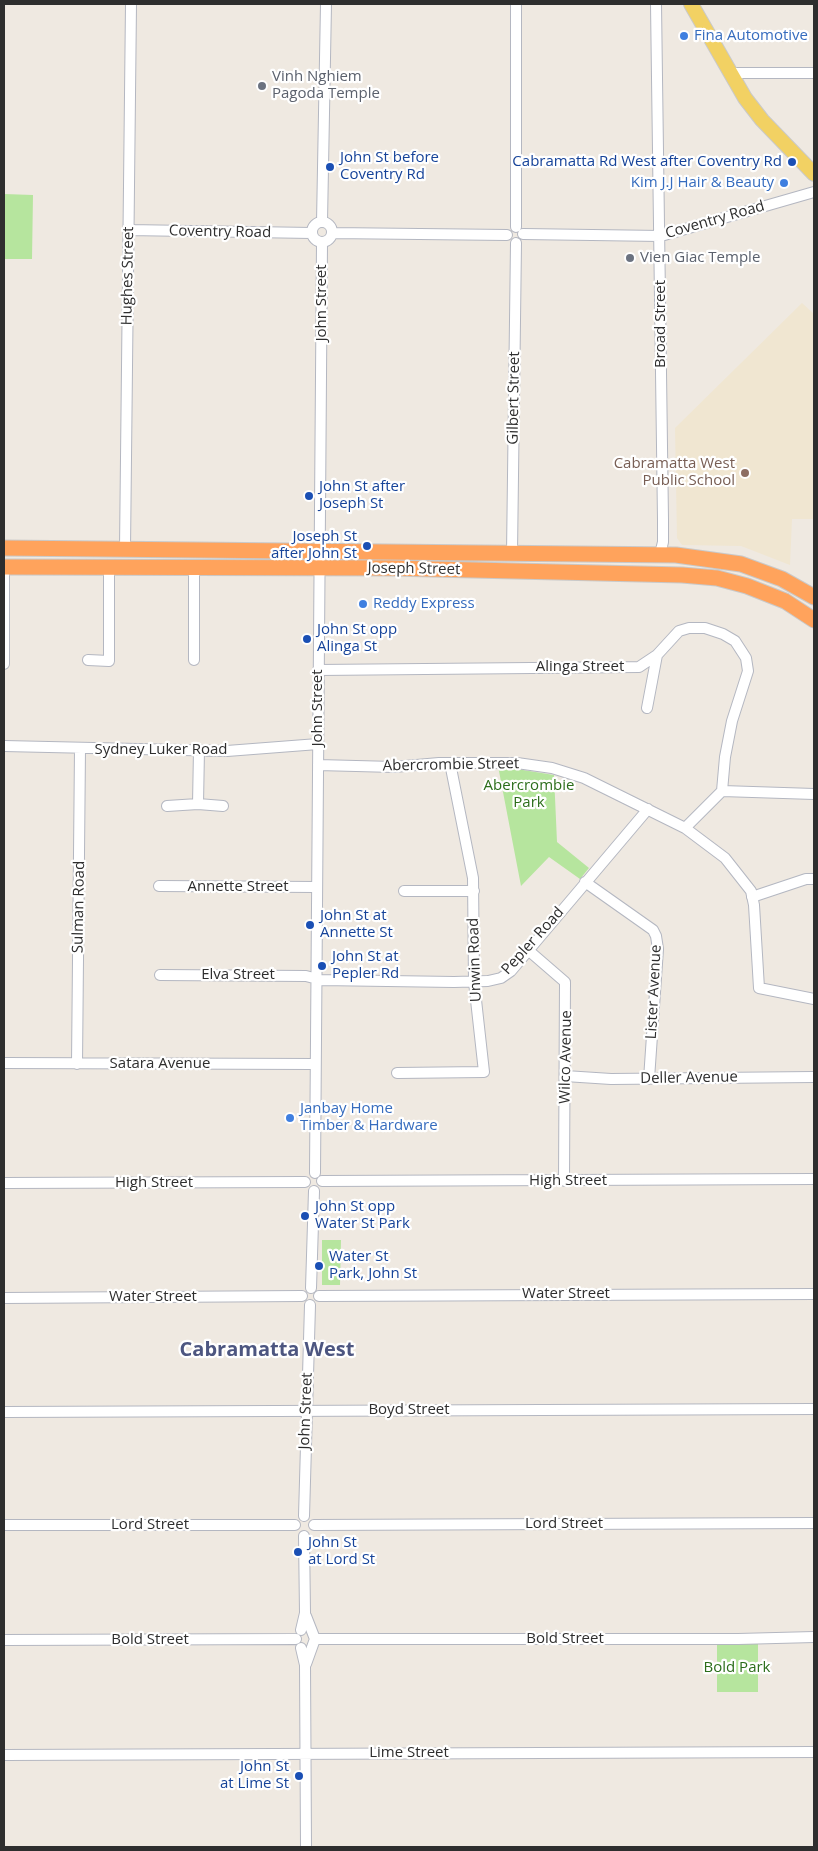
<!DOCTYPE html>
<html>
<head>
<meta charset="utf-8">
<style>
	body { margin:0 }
	#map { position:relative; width:818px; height:1851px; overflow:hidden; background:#efe9e1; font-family:"Open Sans",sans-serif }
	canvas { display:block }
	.frame { position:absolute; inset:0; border:5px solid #2e2e2e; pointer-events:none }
</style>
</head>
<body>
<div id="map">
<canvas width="818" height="1851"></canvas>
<div class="frame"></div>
</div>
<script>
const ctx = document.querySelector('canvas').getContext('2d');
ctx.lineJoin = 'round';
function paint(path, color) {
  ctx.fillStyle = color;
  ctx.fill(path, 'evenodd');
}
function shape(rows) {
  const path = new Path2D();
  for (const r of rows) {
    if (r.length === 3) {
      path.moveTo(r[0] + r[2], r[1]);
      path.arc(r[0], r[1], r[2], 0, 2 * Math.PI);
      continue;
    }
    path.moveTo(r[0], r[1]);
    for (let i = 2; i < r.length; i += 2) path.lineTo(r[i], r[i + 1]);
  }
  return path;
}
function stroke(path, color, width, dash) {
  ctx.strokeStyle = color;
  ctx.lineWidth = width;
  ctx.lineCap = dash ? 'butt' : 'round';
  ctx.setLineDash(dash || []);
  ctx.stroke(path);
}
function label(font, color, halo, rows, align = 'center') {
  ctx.font = font + ' "Open Sans",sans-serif';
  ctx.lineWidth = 4.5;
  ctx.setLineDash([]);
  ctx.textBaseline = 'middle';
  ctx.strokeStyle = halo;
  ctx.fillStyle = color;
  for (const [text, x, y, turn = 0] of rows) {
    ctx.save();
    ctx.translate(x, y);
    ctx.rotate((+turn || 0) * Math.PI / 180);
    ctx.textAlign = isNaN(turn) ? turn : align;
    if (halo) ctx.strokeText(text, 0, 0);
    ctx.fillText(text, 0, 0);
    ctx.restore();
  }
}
paint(shape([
	[802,303,814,314,814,519,792,519,790,565,741,546,682,545,677,538,675,428]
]), '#f0e6d1');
paint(shape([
	[4,194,33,195,32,259,4,259],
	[498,766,554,775,557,842,589,868,580,879,549,857,521,886],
	[322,1240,341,1240,340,1285,322,1285],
	[717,1644,758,1644,758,1692,717,1692]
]), '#b6e59e');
const minor = shape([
	[656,4,663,520,663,542,660,554],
	[730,73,814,73],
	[322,232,10],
	[322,222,326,4],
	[516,227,516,4],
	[128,230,312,233],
	[332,233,507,235],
	[523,234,661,236,814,192],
	[125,548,131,4],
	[512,553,516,243],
	[88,660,109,661,109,567],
	[194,660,194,567],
	[4,664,4,567],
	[318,670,639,667,657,655,679,631,689,628,705,628,723,634,735,641,746,658,748,671,732,721,725,757,722,791,685,828],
	[647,708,657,655],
	[4,746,227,751,318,744],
	[318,765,394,767,439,763,517,763,552,768,584,778,685,828,725,858,751,891,754,905,759,988,814,999],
	[722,791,814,794],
	[198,804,199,750],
	[167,806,198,804,223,806],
	[585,882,653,930,656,936,658,949,649,1079],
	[159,886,316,887],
	[404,891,474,891],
	[752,897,806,879,814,879],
	[528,950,565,982,564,1181],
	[160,975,306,976,321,980,454,982,488,981,501,978,511,971,648,809],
	[4,1063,315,1064],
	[77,1064,80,749],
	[397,1073,484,1072,474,982,473,878,450,763],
	[565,1076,611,1079,814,1077],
	[315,1173,322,243],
	[322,1181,814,1179],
	[4,1183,305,1182],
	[311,1288,314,1191],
	[319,1296,814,1294],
	[4,1298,302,1296],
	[4,1412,814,1409],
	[304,1516,310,1305],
	[4,1525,295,1525],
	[314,1525,814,1523],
	[301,1630,305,1613,304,1536],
	[315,1639,738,1639,814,1637],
	[4,1640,296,1639],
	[301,1648,305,1665,306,1847],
	[306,1664,315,1639,306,1616],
	[4,1755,814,1752]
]);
const major = shape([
	[691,4,745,98,762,120,814,174]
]);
const highway = shape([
	[4,548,676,555,741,564,782,579,814,597],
	[4,567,390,568,682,575,717,578,747,586,785,601,814,620]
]);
stroke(minor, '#b4b7c1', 12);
stroke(major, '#c9c9c9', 16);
stroke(highway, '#c9c9c9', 17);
stroke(minor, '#fff', 10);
stroke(major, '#f2d163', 14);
stroke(highway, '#ffa35c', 15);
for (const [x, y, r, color] of [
	[684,36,5,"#3f7fe0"],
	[262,86,5,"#6b7280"],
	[792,162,5,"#1a4fb4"],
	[330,167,5,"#1a4fb4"],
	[784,183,5,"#3f7fe0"],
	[630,258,5,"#6b7280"],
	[745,473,5,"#8d6e63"],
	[309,496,5,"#1a4fb4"],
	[367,546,5,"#1a4fb4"],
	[363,604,5,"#3f7fe0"],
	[307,639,5,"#1a4fb4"],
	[310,925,5,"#1a4fb4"],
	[322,966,5,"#1a4fb4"],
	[290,1118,5,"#3f7fe0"],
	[305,1216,5,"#1a4fb4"],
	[319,1266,5,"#1a4fb4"],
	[298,1552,5,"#1a4fb4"],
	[299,1776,5,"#1a4fb4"]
]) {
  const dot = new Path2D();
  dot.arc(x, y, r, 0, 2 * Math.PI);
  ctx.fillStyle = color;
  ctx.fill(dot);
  stroke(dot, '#fff', 2);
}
label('15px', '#366cbe', '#fff', [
	["Fina Automotive",694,36],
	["Kim J.J Hair & Beauty",774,183,"right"],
	["Reddy Express",373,604],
	["Janbay Home",300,1109],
	["Timber & Hardware",300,1126]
], 'left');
label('15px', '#5b616d', '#fff', [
	["Vinh Nghiem",272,77],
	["Pagoda Temple",272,94],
	["Vien Giac Temple",640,258]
], 'left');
label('15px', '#164399', '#fff', [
	["John St before",340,158],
	["Coventry Rd",340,175],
	["Cabramatta Rd West after Coventry Rd",782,162,"right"],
	["John St after",319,487],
	["Joseph St",319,504],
	["Joseph St",357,537,"right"],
	["after John St",357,554,"right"],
	["John St opp",317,630],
	["Alinga St",317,647],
	["John St at",320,916],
	["Annette St",320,933],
	["John St at",332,957],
	["Pepler Rd",332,974],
	["John St opp",315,1207],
	["Water St Park",315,1224],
	["Water St",329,1257],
	["Park, John St",329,1274],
	["John St",308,1543],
	["at Lord St",308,1560],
	["John St",289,1767,"right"],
	["at Lime St",289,1784,"right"]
], 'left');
label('15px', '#2e2e2e', '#fff', [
	["Coventry Road",715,220,-16],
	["Coventry Road",220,232,1],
	["Hughes Street",128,276,-89],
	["John Street",322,303,-90],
	["Broad Street",661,324,-90],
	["Gilbert Street",514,398,-89],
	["Joseph Street",414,569,1],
	["Alinga Street",580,667],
	["John Street",318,708,-90],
	["Sydney Luker Road",161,750],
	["Abercrombie Street",451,765,-1],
	["Annette Street",238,887],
	["Sulman Road",79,907,-89],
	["Pepler Road",533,941,-48],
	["Unwin Road",475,960,-92],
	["Elva Street",238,975],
	["Lister Avenue",654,992,-87],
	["Wilco Avenue",566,1057,-89],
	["Satara Avenue",160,1064],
	["Deller Avenue",689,1078,-1],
	["High Street",568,1181],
	["High Street",154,1183],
	["Water Street",566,1294],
	["Water Street",153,1297],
	["Boyd Street",409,1410],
	["John Street",306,1411,-88],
	["Lord Street",564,1524],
	["Lord Street",150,1525],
	["Bold Street",565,1639],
	["Bold Street",150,1640],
	["Lime Street",409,1753]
]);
label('15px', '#785e54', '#fff', [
	["Cabramatta West",735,464],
	["Public School",735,481]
], 'right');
label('15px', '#2c6e1b', '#fff', [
	["Abercrombie",529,786],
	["Park",529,803],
	["Bold Park",737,1668]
]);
label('bold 20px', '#4d5680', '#fff', [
	["Cabramatta West",267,1350]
]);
</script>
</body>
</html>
